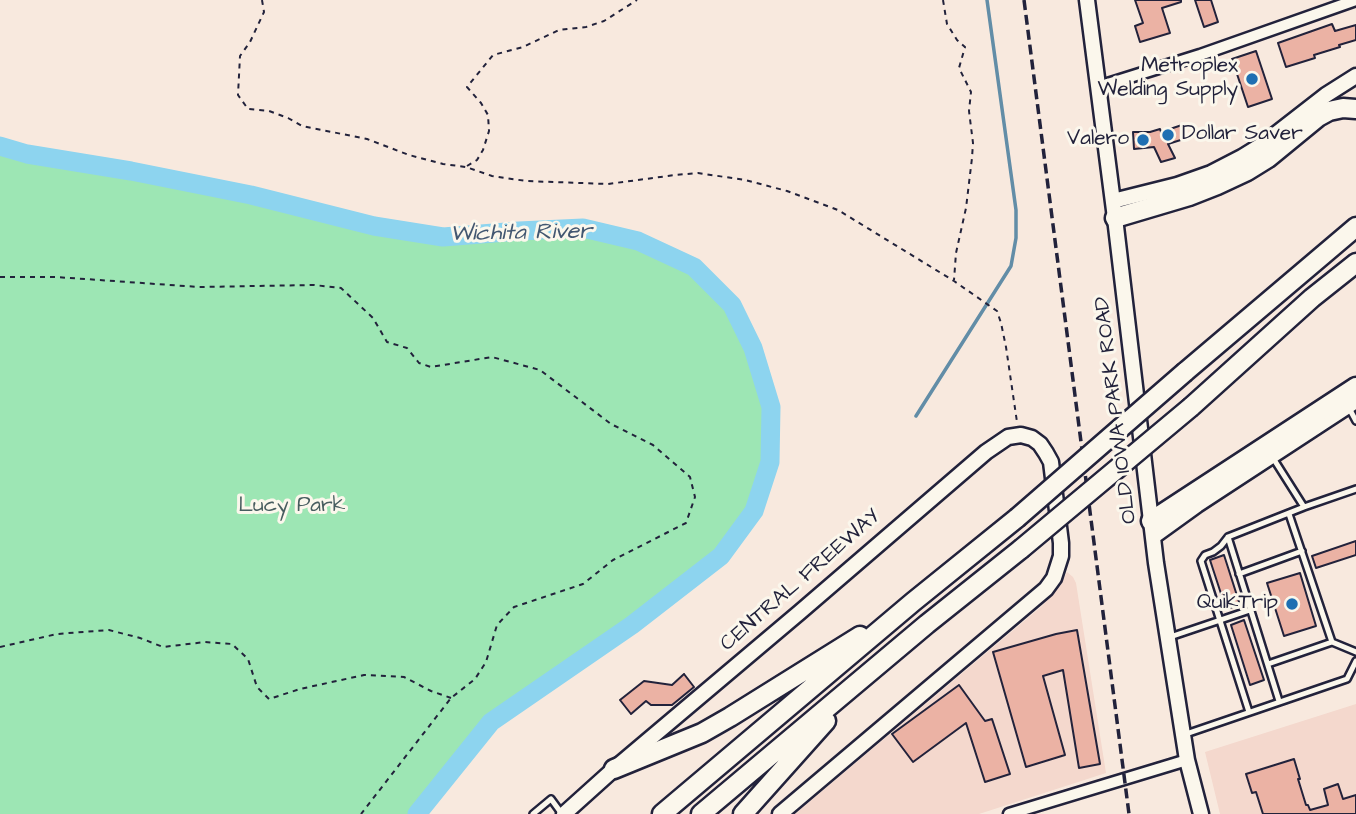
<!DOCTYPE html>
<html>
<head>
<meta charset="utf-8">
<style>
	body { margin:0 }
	canvas { display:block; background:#f8e9de }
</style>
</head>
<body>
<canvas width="1356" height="814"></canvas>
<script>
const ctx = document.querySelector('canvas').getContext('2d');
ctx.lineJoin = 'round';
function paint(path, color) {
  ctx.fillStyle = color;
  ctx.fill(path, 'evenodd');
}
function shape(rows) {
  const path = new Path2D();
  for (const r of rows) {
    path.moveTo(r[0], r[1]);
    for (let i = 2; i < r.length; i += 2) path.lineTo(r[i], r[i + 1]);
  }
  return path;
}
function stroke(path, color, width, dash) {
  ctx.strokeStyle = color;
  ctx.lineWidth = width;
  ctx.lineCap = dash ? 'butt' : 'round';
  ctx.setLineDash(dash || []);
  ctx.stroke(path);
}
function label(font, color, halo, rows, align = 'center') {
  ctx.font = font + ' "Architects Daughter",sans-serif';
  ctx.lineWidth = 6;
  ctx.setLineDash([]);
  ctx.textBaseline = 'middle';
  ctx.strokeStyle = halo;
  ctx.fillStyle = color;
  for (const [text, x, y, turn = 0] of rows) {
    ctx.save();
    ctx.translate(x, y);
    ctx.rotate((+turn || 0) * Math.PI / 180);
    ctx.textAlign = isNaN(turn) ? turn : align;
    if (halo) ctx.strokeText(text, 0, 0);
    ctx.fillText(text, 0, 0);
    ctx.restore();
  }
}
paint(shape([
	[1067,572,1073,577,1076,583,1106,773,979,814,795,814,1042,606,1060,586],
	[1356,704,1356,814,1220,814,1205,752]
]), '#f4d8cd');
paint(shape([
	[0,146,27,154,131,171,251,195,374,226,443,237,519,231,583,228,638,241,694,267,732,305,753,348,771,407,770,462,754,511,721,556,632,625,491,722,417,814,0,814]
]), '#9de6b4');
stroke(shape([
	[916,416,1011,266,1016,238,1016,210,987,0]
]), '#628da7', 3.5);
stroke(shape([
	[0,146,27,154,131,171,251,195,374,226,443,237,519,231,583,228,638,241,694,267,732,305,753,348,771,407,770,462,754,511,721,556,632,625,491,722,417,814]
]), '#8dd4ef', 19);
const building = shape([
	[1135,0,1181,0,1181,2,1162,8,1170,33,1140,42,1135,26,1143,23,1135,0],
	[1195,0,1211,0,1218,22,1204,27,1195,0],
	[1332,24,1335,31,1356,25,1356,40,1339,45,1340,47,1314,55,1315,58,1286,67,1278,43,1332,24],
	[1256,51,1272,99,1248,107,1232,59,1256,51],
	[1182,125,1187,138,1168,144,1175,158,1161,162,1154,147,1134,149,1133,132,1150,132,1160,129,1161,132,1182,125],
	[1356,541,1356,555,1316,568,1312,556,1356,541],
	[1224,555,1240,605,1226,609,1210,560,1224,555],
	[1300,573,1316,626,1284,636,1267,583,1300,573],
	[1244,620,1264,680,1250,685,1231,625,1244,620],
	[1077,630,1100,764,1079,768,1063,670,1043,676,1065,755,1026,767,993,652,1056,634,1077,630],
	[684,674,694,687,672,705,651,705,646,701,631,714,620,700,644,681,672,685,684,674],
	[959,685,985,721,992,719,1010,774,985,782,966,723,913,762,892,734,959,685],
	[1294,759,1300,779,1298,779,1306,805,1308,805,1310,810,1328,805,1324,789,1338,784,1343,799,1356,795,1356,814,1263,814,1256,792,1252,793,1246,774,1294,759]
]);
paint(building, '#ebb2a4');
stroke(building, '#22223b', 2);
const service = shape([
	[1349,408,1356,421],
	[1304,507,1356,489],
	[1289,514,1332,642,1356,652],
	[1228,537,1279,701],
	[1239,574,1302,551],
	[1170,637,1250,610],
	[1268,664,1332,642],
	[1249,712,1201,561,1205,555,1213,552,1221,546,1228,537,1304,507,1273,458],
	[1183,735,1347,679,1356,661],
	[533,814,551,799,562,814]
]);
const minor = shape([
	[1098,87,1200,55,1356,0],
	[1009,814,1187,760]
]);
const secondary = shape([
	[1087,0,1115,218,1156,563,1187,760,1201,814],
	[1113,201,1177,185,1211,173,1242,157,1263,144,1326,95,1356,76],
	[1154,536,1197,505,1356,401],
	[564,814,614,769,800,612,986,452,1008,437,1021,435,1032,438,1040,444,1046,453,1051,462,1061,543,1061,556,1054,578,1046,589,780,814]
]);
const motorway = shape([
	[1115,218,1189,196,1217,185,1247,171,1268,158,1318,117,1329,111,1343,108,1356,109],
	[1185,372,1356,227],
	[1191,407,1312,298,1356,263],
	[1151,521,1356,387],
	[614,769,702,733,730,717,860,636],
	[662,814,913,602,1017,518],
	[701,814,927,624,1021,549],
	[743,814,826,721]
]);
stroke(service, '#22223b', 10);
stroke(minor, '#22223b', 15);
stroke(secondary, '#22223b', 19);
stroke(motorway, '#22223b', 23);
stroke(shape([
	[262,0,264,12,250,42,240,56,238,95,248,109,269,111,288,118,302,126,367,139,409,155,443,164,466,167,492,176,526,181,608,184,675,175,698,173,745,180,787,191,838,210,954,281,997,311,1001,323,1006,347,1017,422],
	[943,0,947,24,957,40,965,47,959,68,971,92,969,111,973,143,972,158,966,208,956,253,954,280],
	[467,166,477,160,483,150,489,131,488,115,481,103,467,87,493,55,523,47,559,30,586,27,604,21,637,0],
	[0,277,56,277,199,287,314,285,341,288,373,318,387,342,407,348,419,363,431,367,492,357,540,370,611,424,653,445,690,477,695,497,686,523,613,560,583,584,514,607,497,625,486,662,475,679,451,698,361,814],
	[0,647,57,634,109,630,140,638,163,647,205,642,232,644,248,659,257,687,269,699,300,689,364,675,404,677,431,691,451,698]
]), '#22223b', 2, [5, 5]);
stroke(service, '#fbf7ec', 5);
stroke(minor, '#fbf7ec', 10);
stroke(secondary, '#fbf7ec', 14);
stroke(motorway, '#fbf7ec', 18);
stroke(shape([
	[1024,0,1129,814]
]), '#22223b', 3.5, [10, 5]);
const motorwayBridge = shape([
	[1017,518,1185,372],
	[1021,549,1191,407]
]);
stroke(motorwayBridge, '#22223b', 23, []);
stroke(motorwayBridge, '#fbf7ec', 18);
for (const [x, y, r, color] of [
	[1252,79,7,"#1f6fb2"],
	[1168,135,7,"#1f6fb2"],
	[1143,140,7,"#1f6fb2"],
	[1292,604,7,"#1f6fb2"]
]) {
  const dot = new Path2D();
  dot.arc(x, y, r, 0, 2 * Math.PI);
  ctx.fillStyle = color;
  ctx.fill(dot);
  stroke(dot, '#fbf7ec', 2.5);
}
label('21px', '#22223b', '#fbf7ec', [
	["Metroplex",1238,67],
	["Welding Supply",1238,91],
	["Dollar Saver",1182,135,"left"],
	["Valero",1129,140],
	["QuikTrip",1278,604]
], 'right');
label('21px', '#22223b', '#fbf7ec', [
	["OLD IOWA PARK ROAD",1117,410,-97],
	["CENTRAL FREEWAY",801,581,-41]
]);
label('21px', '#475d5f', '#fbf7ec', [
	["Lucy Park",292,507]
]);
label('italic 23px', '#425771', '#fbf7ec', [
	["Wichita River",521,234,-1]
]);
</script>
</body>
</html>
